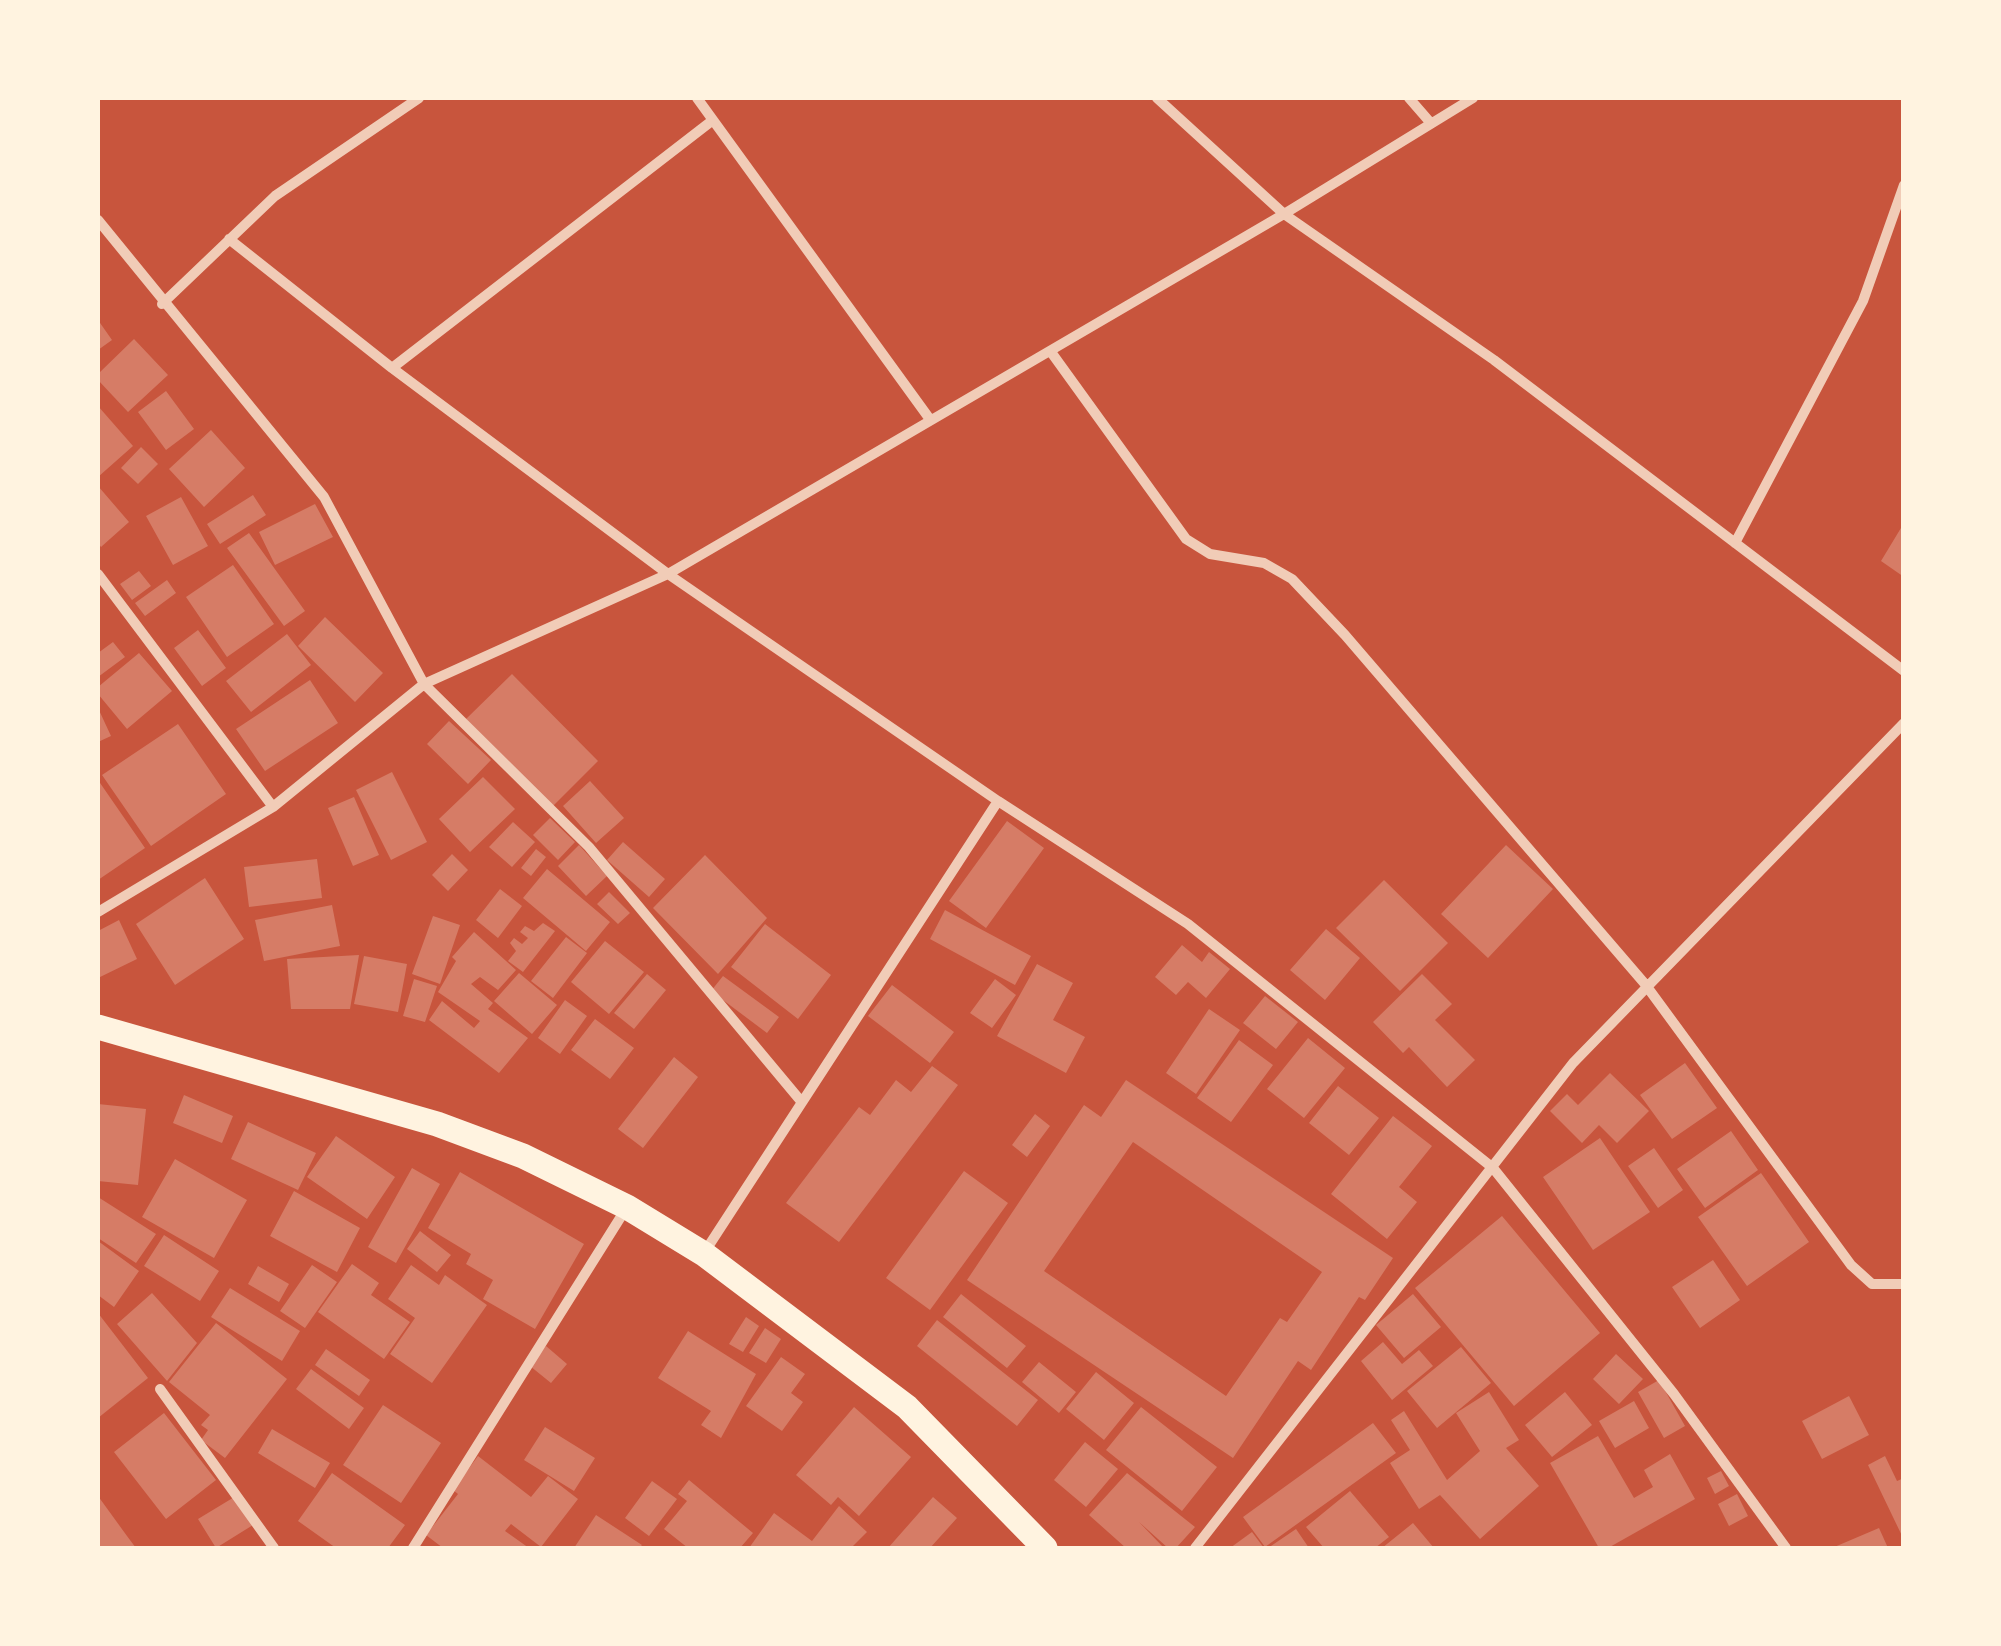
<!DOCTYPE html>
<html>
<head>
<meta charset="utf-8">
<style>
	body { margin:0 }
	#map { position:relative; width:2001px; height:1646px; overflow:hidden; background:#c8553d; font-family:Karla,sans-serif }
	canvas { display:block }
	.frame { position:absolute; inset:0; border:100px solid #fff3e0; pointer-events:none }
</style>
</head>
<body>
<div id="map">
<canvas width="2001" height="1646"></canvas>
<div class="frame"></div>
</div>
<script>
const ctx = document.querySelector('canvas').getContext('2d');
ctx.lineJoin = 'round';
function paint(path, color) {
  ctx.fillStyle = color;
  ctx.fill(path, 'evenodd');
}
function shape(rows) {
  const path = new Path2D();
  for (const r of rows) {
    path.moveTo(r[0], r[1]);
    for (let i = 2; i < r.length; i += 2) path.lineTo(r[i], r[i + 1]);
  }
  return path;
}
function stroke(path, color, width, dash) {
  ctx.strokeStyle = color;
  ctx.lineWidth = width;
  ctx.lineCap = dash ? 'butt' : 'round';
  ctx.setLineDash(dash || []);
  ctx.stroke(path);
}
paint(shape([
	[98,320,112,340,98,350],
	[134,339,168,375,128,412,98,380,98,374],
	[166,391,194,429,166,450,138,412],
	[98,406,133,446,98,477],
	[211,430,245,468,204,507,169,469],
	[141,447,158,464,138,484,121,468],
	[98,486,129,522,101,547,98,543],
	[253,495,266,515,220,544,207,524],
	[181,497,208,546,173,565,146,516],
	[315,504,333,537,275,565,259,532],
	[1904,523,1904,577,1881,561],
	[249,533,305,611,284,626,227,548],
	[233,565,274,624,227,657,186,597],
	[139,571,151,586,132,600,120,584],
	[167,580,176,593,145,616,135,603],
	[325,617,383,673,355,702,298,646],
	[198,630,226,668,202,686,174,648],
	[287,634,311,665,251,712,226,681],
	[113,642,125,657,98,677,98,653],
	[139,653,172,691,127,729,98,694,98,687],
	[512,674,598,761,552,807,466,719],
	[310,680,338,723,265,771,236,729],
	[98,708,111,736,98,742],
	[449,721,491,760,468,784,427,744],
	[178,724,226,794,151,846,102,775],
	[392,772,427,842,391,860,356,790],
	[483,777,515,809,470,852,439,819],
	[98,780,145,848,98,880],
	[590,781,624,818,596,843,563,806],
	[354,797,379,855,353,866,328,808],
	[550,818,575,842,558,860,533,835],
	[1007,821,1044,848,986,928,949,901],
	[513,822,535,842,512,867,489,847],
	[623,842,665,879,649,897,607,860],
	[579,845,607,876,586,896,558,866],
	[1506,845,1553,889,1488,958,1441,914],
	[536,849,546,857,531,876,521,868],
	[452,854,468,870,448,891,432,875],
	[705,855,767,918,718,974,653,908],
	[317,859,322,898,249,907,244,867],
	[547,869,610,922,586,951,523,898],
	[205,878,244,939,175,985,136,924],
	[1384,880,1448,943,1400,991,1336,928],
	[500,889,522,906,498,938,476,920],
	[609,892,630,913,618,924,597,904],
	[332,905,340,946,264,961,255,920],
	[945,910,1031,956,1015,985,930,939],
	[433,916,460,925,440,984,412,974],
	[119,920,137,959,98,978,98,931],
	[543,923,555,931,523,972,508,961,516,951,510,943,514,938,522,944,528,938,520,932,525,926,534,931],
	[765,924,831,975,798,1019,731,967],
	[1326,929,1360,958,1325,1000,1290,970],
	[474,932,516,970,498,990,480,977,471,984,493,1003,488,1009,528,1038,499,1073,429,1020,442,1001,474,1028,480,1021,438,992,456,961,452,957],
	[566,937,587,953,553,998,531,981],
	[605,941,644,972,609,1014,571,982],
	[1182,945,1202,962,1209,952,1230,969,1206,998,1188,982,1176,995,1155,977],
	[359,955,350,1009,291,1009,287,959],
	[364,956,407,964,398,1012,354,1004],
	[1037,964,1073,983,1053,1020,1085,1037,1066,1073,997,1036],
	[519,973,557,1005,532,1034,494,1001],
	[647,974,666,990,634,1029,614,1013],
	[1422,974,1452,1004,1435,1020,1475,1060,1447,1087,1409,1047,1403,1053,1373,1022],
	[723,976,779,1017,767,1033,711,991],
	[414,979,437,986,425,1022,403,1016],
	[995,979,1016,995,992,1028,970,1013],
	[892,985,954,1032,930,1063,868,1016],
	[1265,996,1298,1022,1276,1049,1243,1023],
	[565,1000,587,1016,560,1054,538,1038],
	[1209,1009,1240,1030,1196,1094,1166,1073],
	[595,1019,634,1048,610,1079,571,1050],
	[1308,1038,1345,1068,1304,1118,1267,1089],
	[1239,1040,1273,1065,1231,1122,1197,1098],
	[674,1057,698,1077,643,1148,618,1129],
	[1685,1063,1717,1108,1672,1139,1640,1095],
	[932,1066,958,1085,839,1242,786,1203,859,1107,870,1115,896,1080,911,1092],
	[1610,1073,1649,1111,1617,1143,1599,1125,1582,1143,1550,1111,1567,1094,1578,1105],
	[1126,1080,1393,1258,1365,1300,1359,1297,1311,1370,1298,1361,1233,1458,967,1280,1084,1105,1101,1117],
	[1133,1142,1322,1272,1287,1322,1280,1318,1226,1396,1044,1271],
	[1338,1086,1379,1118,1349,1155,1309,1123],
	[184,1095,233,1116,222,1143,173,1123],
	[98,1104,146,1109,138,1185,98,1181],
	[1035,1114,1050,1126,1027,1157,1012,1145],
	[1393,1116,1432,1146,1399,1187,1417,1202,1387,1239,1331,1194],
	[248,1122,316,1153,298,1190,231,1159],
	[1731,1131,1758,1170,1705,1208,1677,1169],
	[336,1136,395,1177,367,1219,307,1177],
	[1600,1138,1650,1212,1593,1250,1543,1177],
	[1654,1148,1683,1190,1658,1208,1628,1166],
	[175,1159,247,1200,214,1258,142,1217],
	[412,1168,440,1184,396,1263,368,1247],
	[964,1171,1008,1203,930,1310,886,1278],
	[460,1172,584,1244,535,1329,483,1299,493,1280,466,1264,471,1254,428,1228],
	[1761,1173,1809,1242,1747,1286,1698,1217],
	[294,1191,360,1228,337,1272,270,1236],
	[98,1197,156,1234,136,1263,98,1238],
	[1502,1216,1600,1333,1514,1406,1415,1288],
	[420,1231,451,1255,437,1272,407,1249],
	[164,1235,219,1271,200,1301,144,1266],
	[98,1241,139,1271,114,1307,98,1295],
	[1713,1260,1740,1300,1700,1328,1672,1287],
	[352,1264,379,1283,371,1295,410,1322,384,1359,318,1312],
	[312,1265,337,1282,305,1328,280,1311],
	[411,1265,439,1285,445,1275,487,1305,432,1383,390,1354,415,1318,388,1299],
	[258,1266,289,1284,279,1302,248,1284],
	[230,1288,300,1331,282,1361,211,1317],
	[152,1293,197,1343,167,1381,117,1324],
	[961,1294,1026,1346,1007,1368,943,1317],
	[1413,1294,1441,1327,1404,1358,1376,1325],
	[98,1313,148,1378,98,1418],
	[746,1317,759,1326,743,1352,729,1344],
	[937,1320,1038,1400,1017,1426,917,1346],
	[216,1323,287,1379,225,1458,201,1440,208,1430,201,1425,210,1415,169,1382],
	[765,1328,781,1339,766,1363,749,1353],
	[688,1331,756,1374,721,1438,701,1425,711,1411,658,1378],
	[1383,1342,1402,1364,1419,1350,1433,1366,1392,1400,1361,1361],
	[546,1346,567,1364,551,1383,530,1366],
	[1461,1347,1491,1383,1437,1428,1407,1391],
	[326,1349,370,1380,359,1396,315,1365],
	[1616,1354,1643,1379,1619,1404,1593,1379],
	[781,1357,805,1374,791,1393,803,1402,782,1431,746,1406],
	[1039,1362,1076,1392,1059,1413,1022,1382],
	[311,1369,364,1408,349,1429,296,1389],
	[1096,1372,1134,1403,1104,1440,1066,1409],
	[1659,1380,1685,1426,1664,1438,1638,1392],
	[1489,1392,1519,1440,1506,1448,1539,1486,1480,1539,1440,1495,1419,1509,1390,1463,1410,1450,1391,1420,1404,1411,1447,1480,1480,1451,1456,1413],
	[1565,1392,1592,1425,1552,1457,1525,1425],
	[1849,1396,1869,1435,1822,1459,1802,1421],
	[1634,1401,1649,1428,1615,1448,1599,1421],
	[383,1405,441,1443,401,1503,343,1465],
	[854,1407,911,1457,859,1516,838,1497,831,1505,796,1475],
	[1141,1407,1217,1467,1182,1511,1106,1450],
	[164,1413,216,1480,166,1519,114,1452],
	[1373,1423,1396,1453,1265,1547,1243,1517],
	[545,1427,595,1458,574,1491,524,1460],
	[272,1429,330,1463,315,1488,258,1453],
	[1598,1436,1634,1498,1653,1487,1644,1470,1670,1454,1695,1499,1608,1548,1599,1548,1550,1463],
	[1085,1442,1118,1469,1086,1507,1054,1480],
	[478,1456,531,1497,548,1476,578,1499,541,1547,511,1524,505,1531,529,1548,443,1548,426,1535,458,1494,453,1490],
	[1885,1456,1897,1481,1904,1478,1904,1540,1868,1465],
	[1721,1471,1729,1486,1715,1494,1707,1478],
	[332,1473,405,1525,388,1548,336,1548,298,1521],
	[1127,1473,1195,1527,1176,1548,1168,1548,1139,1522,1164,1548,1126,1548,1089,1515],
	[689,1480,753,1533,740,1548,688,1548,664,1529,687,1501,678,1494],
	[652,1481,677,1499,649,1536,625,1518],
	[1350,1491,1389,1537,1375,1548,1324,1548,1306,1527],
	[1737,1494,1748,1516,1729,1526,1718,1504],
	[98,1496,127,1536,136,1548,98,1548],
	[236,1496,253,1525,216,1548,198,1519],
	[933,1497,957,1518,930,1548,888,1548],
	[839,1506,867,1532,851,1548,749,1548,774,1513,812,1541],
	[596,1515,642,1545,639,1548,574,1548],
	[1413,1523,1434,1548,1382,1548],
	[1879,1528,1888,1548,1832,1548],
	[1296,1529,1309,1548,1268,1548],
	[1252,1532,1264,1548,1230,1548]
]), '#d67c66');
stroke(shape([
	[697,98,929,418],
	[1157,98,1284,214,1494,360,1904,671],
	[1409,98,1429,121],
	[98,220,324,497,424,684,589,847,800,1100],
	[229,239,392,368,668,574,998,801,1188,924,1493,1168,1674,1394,1786,1548],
	[162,304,275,196,419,98],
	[1051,352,1186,539,1210,554,1264,563,1292,579,1345,635,1645,984,1851,1265,1872,1284,1904,1284],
	[392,368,713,120],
	[1735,543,1863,301,1904,185],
	[98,574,273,807],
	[98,912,273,807,424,684,668,574,1284,214,1473,98],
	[704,1253,998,801],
	[160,1389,274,1548],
	[413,1548,627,1207],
	[1195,1548,1573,1063,1904,723]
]), '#f1ccb7', 10);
stroke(shape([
	[98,1027,437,1124,523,1156,627,1207,704,1254,907,1407,1045,1548]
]), '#fff3e0', 25);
</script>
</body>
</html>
